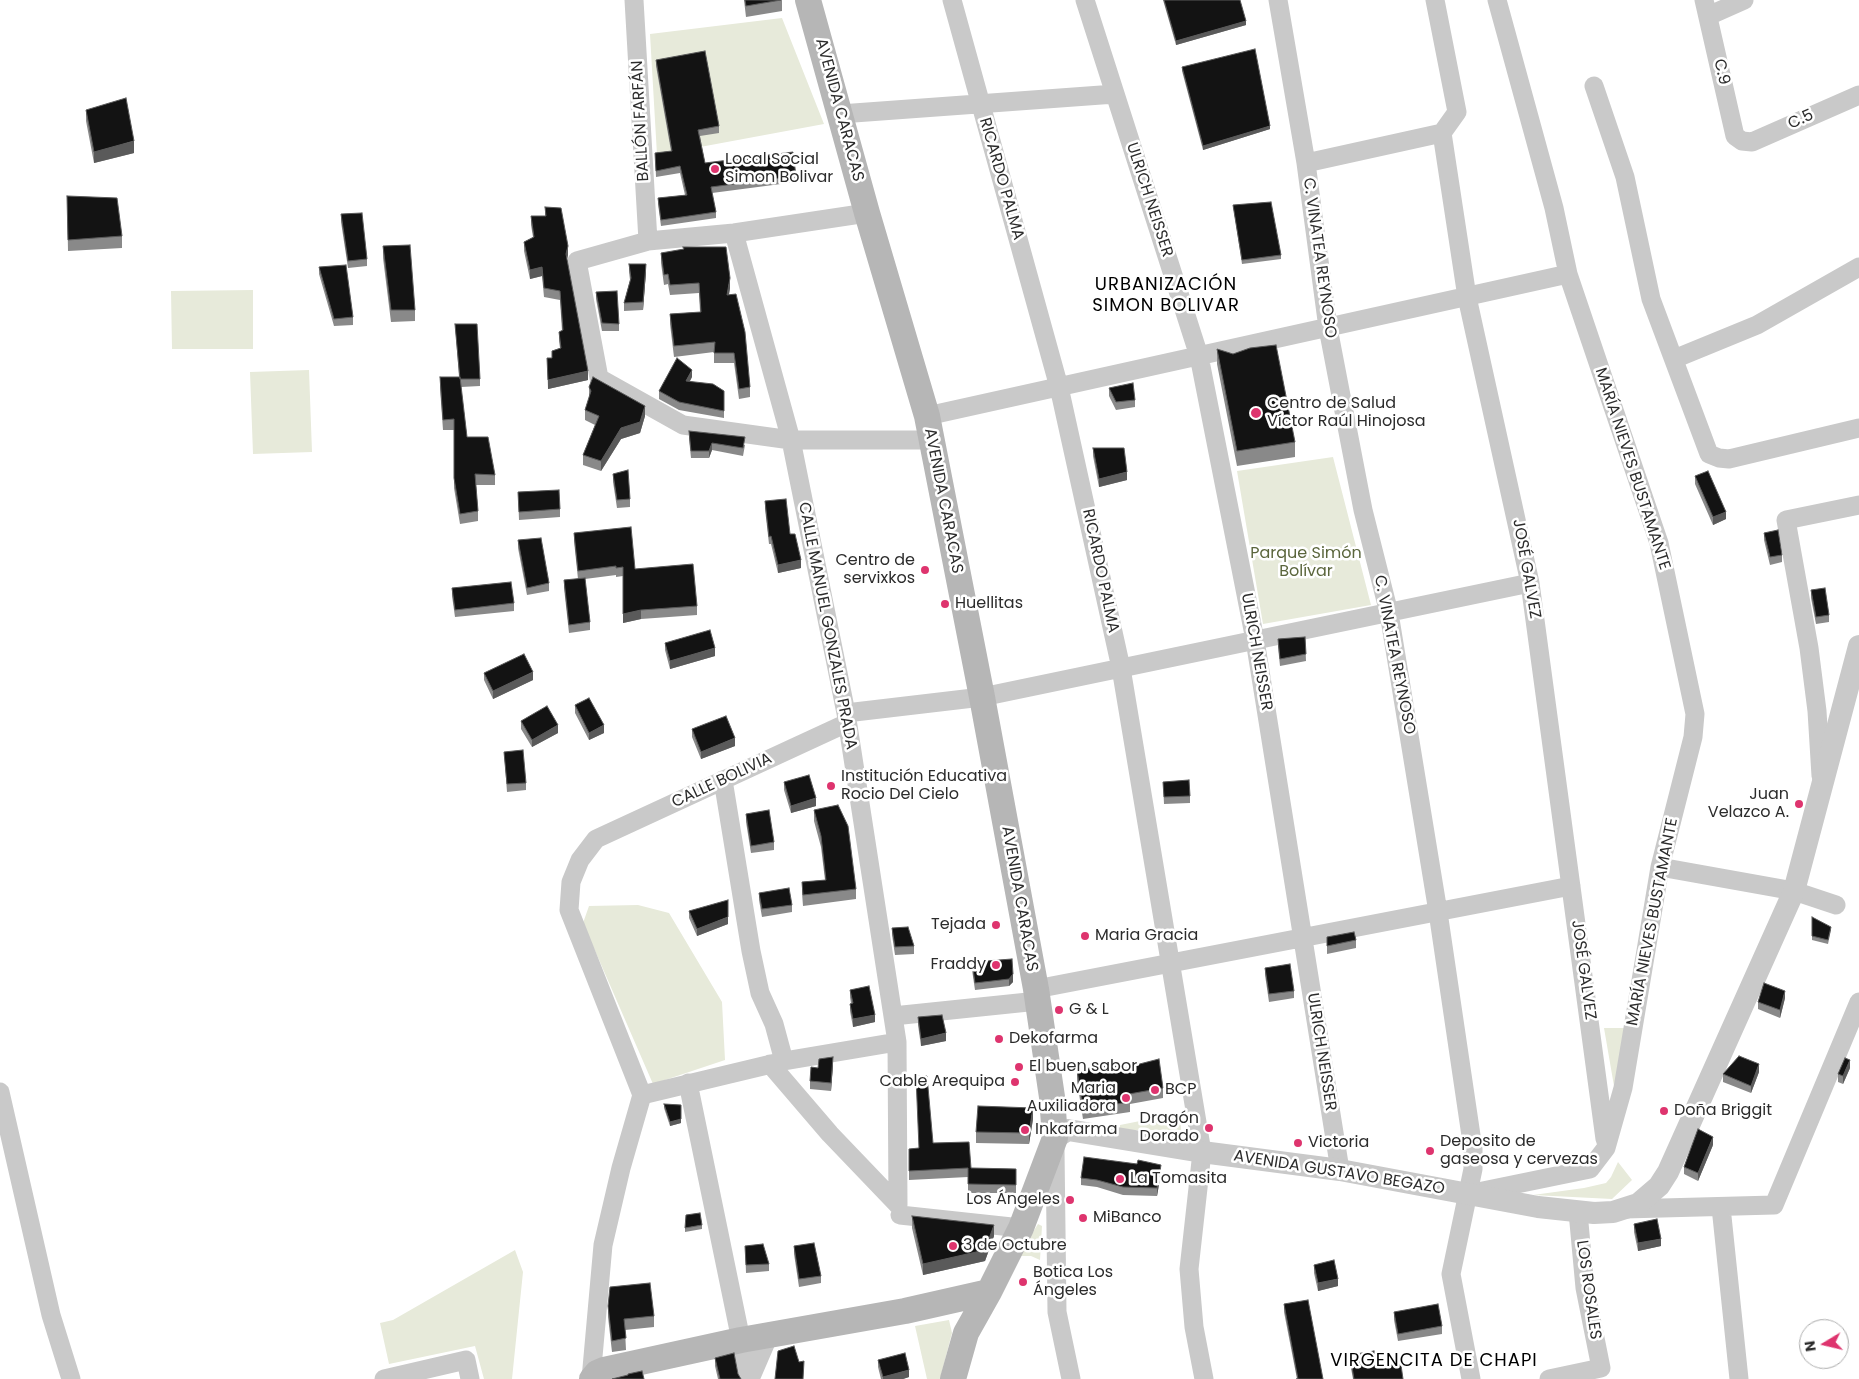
<!DOCTYPE html>
<html>
<head>
<meta charset="utf-8">
<style>
	body { margin:0 }
	#map { position:relative; width:1859px; height:1379px; overflow:hidden; background:#fff; font-family:Poppins,sans-serif }
	canvas { display:block }
	.north { position:absolute; left:1799px; top:1319px; width:50px; height:50px; box-sizing:border-box; background:#fff; border:1px solid #ababab; border-radius:50%; rotate:261deg; font-size:14px; font-weight:700; line-height:20px; text-align:center; color:#2c2c2c }
	.north::after { content:''; display:block; margin:auto; width:18px; height:22px; background:#de346e; clip-path:polygon(50% 0,100% 100%,50% 72%,0 100%) }
</style>
</head>
<body>
<div id="map">
<canvas width="1859" height="1379"></canvas>
<div class="north">N</div>
</div>
<script>
const ctx = document.querySelector('canvas').getContext('2d');
ctx.lineJoin = 'round';
function paint(path, color) {
  ctx.fillStyle = color;
  ctx.fill(path, 'evenodd');
}
function shape(rows) {
  const path = new Path2D();
  for (const r of rows) {
    path.moveTo(r[0], r[1]);
    for (let i = 2; i < r.length; i += 2) path.lineTo(r[i], r[i + 1]);
  }
  return path;
}
function stroke(path, color, width, dash) {
  ctx.strokeStyle = color;
  ctx.lineWidth = width;
  ctx.lineCap = dash ? 'butt' : 'round';
  ctx.setLineDash(dash || []);
  ctx.stroke(path);
}
function label(font, color, halo, rows, align = 'center') {
  ctx.font = font + ' Poppins,sans-serif';
  ctx.lineWidth = 5;
  ctx.setLineDash([]);
  ctx.textBaseline = 'middle';
  ctx.strokeStyle = halo;
  ctx.fillStyle = color;
  for (const [text, x, y, turn = 0] of rows) {
    ctx.save();
    ctx.translate(x, y);
    ctx.rotate((+turn || 0) * Math.PI / 180);
    ctx.textAlign = isNaN(turn) ? turn : align;
    if (halo) ctx.strokeText(text, 0, 0);
    ctx.fillText(text, 0, 0);
    ctx.restore();
  }
}
paint(shape([
	[782,18,824,124,657,155,650,34],
	[253,290,253,349,172,349,171,291],
	[309,370,312,452,253,454,250,372],
	[1333,457,1371,605,1263,624,1237,471],
	[638,905,669,913,722,1002,725,1060,653,1084,583,923,589,906],
	[1604,1028,1628,1028,1614,1086],
	[1180,1113,1181,1130,1120,1130,1120,1125],
	[1618,1162,1632,1180,1612,1199,1533,1195,1584,1188,1606,1183,1611,1177],
	[1038,1224,1042,1226,1040,1260,1031,1256,1018,1256],
	[515,1250,523,1272,512,1379,484,1379,475,1346,389,1364,380,1323,393,1320],
	[949,1320,952,1333,940,1379,927,1379,915,1326]
]), '#e7eada');
stroke(shape([
	[634,0,648,241],
	[952,0,1059,387,1121,668,1202,1152,1189,1269,1194,1327,1204,1379],
	[1085,0,1199,356,1255,640,1340,1170],
	[1278,0,1306,163,1328,328,1363,510,1389,613,1438,912,1473,1149,1473,1169,1451,1274,1471,1379],
	[1435,0,1457,112,1442,133,1467,297,1530,583,1605,1139],
	[1704,0,1735,136,1742,141,1752,142,1859,95],
	[1708,16,1744,0],
	[1594,86,1625,177,1651,299,1709,454,1719,458,1729,459,1859,428],
	[840,114,1115,94],
	[1306,163,1442,133],
	[867,213,734,233,648,241,577,261,599,378,683,425,791,440,932,440],
	[734,233,791,440,846,713,897,1042,898,1205],
	[1674,359,1757,325,1859,267],
	[927,416,1568,274],
	[846,713,982,697,1530,583],
	[1821,776,1817,711,1809,648,1786,520,1859,505],
	[723,780,751,951,760,993,774,1024,784,1061],
	[1660,867,1794,891,1836,905],
	[1036,989,1571,886],
	[893,1016,1038,1001],
	[770,1064,830,1134,898,1205],
	[688,1083,749,1379],
	[0,1092,51,1315,71,1379],
	[642,1095,784,1061,897,1042],
	[1055,1149,1057,1312,1071,1379],
	[1473,1193,1590,1169,1606,1148,1623,1088,1660,867,1693,737,1695,714,1659,543,1568,274,1554,208,1497,0],
	[1721,1207,1739,1379],
	[1625,1209,1774,1205,1859,1002],
	[900,1215,1021,1228],
	[384,1379,466,1360,470,1379],
	[591,1379,603,1245,621,1168,642,1095,569,910,571,882,580,860,596,839,847,723],
	[750,1379,769,1335],
	[1549,1379,1601,1368,1585,1288,1578,1212]
]), '#c9c9c9', 19);
stroke(shape([
	[1055,1138,1068,1130,1202,1152,1340,1170,1538,1207,1594,1213,1613,1212,1638,1204,1659,1186,1668,1172,1794,891,1859,646]
]), '#c9c9c9', 22);
stroke(shape([
	[808,0,867,213,927,416,982,697,1036,989,1052,1097,1055,1138,1021,1228,989,1292,966,1333,953,1379],
	[592,1379,597,1373,604,1370,741,1340,905,1311,989,1292]
]), '#b6b6b6', 26);
paint(shape([
	[744,0,782,0,782,11,746,17],
	[1163,0,1240,0,1246,25,1176,45],
	[656,60,719,126,719,133,700,136,705,163,796,176,796,182,712,193,716,212,716,218,661,226,658,204,658,198,685,195,680,173,656,177,655,153,671,151,656,66],
	[1182,67,1270,129,1203,150,1182,71],
	[86,110,134,153,94,163,86,121],
	[67,196,122,236,122,248,68,251],
	[1233,205,1281,255,1281,259,1242,264],
	[545,207,568,255,567,259,588,380,548,389,547,358,552,358,552,351,560,348,559,341,559,332,562,331,560,300,544,297,542,276,530,279,524,251,524,242,533,237,531,225,531,216,545,216],
	[341,214,367,259,367,266,348,268,341,222],
	[383,246,415,310,415,321,391,322,383,258],
	[661,253,730,288,729,295,750,387,750,397,739,399,734,363,714,363,714,352,674,357,670,324,670,314,700,312,699,293,670,295,668,284,664,285,661,263],
	[629,264,646,272,643,310,624,311,624,303,630,280,629,272],
	[319,267,353,317,353,325,334,326,319,274],
	[596,292,619,324,619,331,602,331,596,299],
	[455,324,480,379,480,386,461,387,467,437,495,475,495,485,476,485,478,511,478,521,460,524,454,488,454,430,443,430,440,388,440,377,459,377],
	[1217,349,1295,442,1295,457,1237,466,1217,364],
	[692,377,690,381,724,391,724,418,679,410,659,399,659,391],
	[589,387,645,416,640,433,621,439,601,471,583,465,583,455,595,425,585,420,585,410,589,398],
	[1109,388,1135,400,1135,407,1116,410,1109,396],
	[689,431,745,445,743,456,712,450,709,458,691,458,689,439],
	[1093,448,1127,480,1099,487,1093,456],
	[613,474,630,499,630,507,617,508,613,482],
	[1695,476,1726,519,1713,525,1695,484],
	[518,492,560,509,560,517,519,520],
	[765,501,790,534,801,568,778,573,771,544,769,544,765,509],
	[574,533,697,606,697,615,641,619,623,623,623,576,616,577,616,575,585,579,590,622,590,630,569,633,564,588,564,580,578,579,574,541],
	[1764,533,1782,555,1782,562,1770,565,1764,540],
	[518,540,549,583,549,591,527,595,518,548],
	[452,588,514,603,514,611,455,617,452,596],
	[1811,590,1829,615,1829,622,1816,624,1811,598],
	[1305,637,1306,661,1280,666,1278,647,1278,639],
	[665,643,715,656,670,669,665,650],
	[484,673,533,680,493,699,484,680],
	[575,705,604,733,589,740,575,713],
	[521,721,558,733,532,747,521,729],
	[692,729,735,746,701,759,692,737],
	[504,752,526,783,526,790,507,792],
	[784,782,816,806,791,813,784,790],
	[1163,782,1190,796,1190,803,1164,804],
	[814,810,856,889,856,899,803,906,802,893,802,882,825,880,821,847,814,821],
	[746,814,774,842,774,850,751,853,746,822],
	[759,893,792,905,792,912,762,917,759,900],
	[689,911,728,924,697,936,689,918],
	[1812,917,1831,930,1828,944,1812,940],
	[892,928,914,946,914,954,895,955,892,935],
	[1327,937,1356,940,1356,948,1327,954],
	[972,962,1013,974,1013,982,1009,986,975,990,972,970],
	[1265,968,1294,991,1294,998,1269,1002,1265,975],
	[850,990,875,1022,853,1027,850,1011,850,1004,851,1003,850,997],
	[1785,998,1780,1018,1758,1009,1758,1002],
	[918,1017,946,1041,921,1046,918,1025],
	[833,1065,831,1091,810,1089,810,1081,818,1068],
	[1124,1068,1163,1088,1163,1098,1130,1104,1130,1112,1083,1119,1077,1081,1077,1070],
	[1850,1068,1843,1084,1838,1082,1838,1074],
	[1759,1072,1751,1093,1723,1082,1723,1074],
	[664,1104,681,1105,681,1123,670,1126,664,1108],
	[1033,1119,1029,1144,976,1143,976,1132],
	[933,1143,971,1168,1016,1169,1016,1193,968,1193,968,1177,909,1180,909,1149,918,1148],
	[1713,1145,1698,1181,1684,1174,1684,1167],
	[1161,1173,1157,1196,1123,1195,1097,1187,1081,1185,1081,1178],
	[912,1216,994,1236,985,1261,923,1275,912,1228],
	[1634,1224,1661,1246,1638,1251,1634,1232],
	[702,1225,702,1229,685,1232,685,1228],
	[745,1246,769,1264,769,1271,746,1273],
	[794,1246,821,1276,821,1283,799,1287,794,1254],
	[1314,1265,1338,1286,1318,1291,1314,1273],
	[1284,1304,1323,1379,1297,1379,1284,1312],
	[608,1306,654,1316,654,1327,625,1330,626,1350,612,1352,608,1317],
	[1394,1312,1442,1326,1442,1334,1398,1341,1394,1320],
	[1350,1355,1376,1363,1403,1379,1353,1379,1350,1363],
	[715,1358,741,1379,718,1379,715,1366],
	[878,1360,909,1377,903,1379,881,1379,878,1367]
]), '#898989');
paint(shape([
	[1246,21,1246,25,1176,45,1176,41],
	[1270,126,1270,129,1203,150,1203,146],
	[134,141,134,153,94,163,94,152],
	[568,246,568,255,566,263,566,254],
	[646,264,646,272,643,310,643,302],
	[542,267,542,276,530,279,530,270],
	[730,278,730,288,727,305,727,295],
	[692,370,692,377,686,388,686,381],
	[588,371,588,380,548,389,548,380],
	[645,406,645,416,640,433,621,439,601,471,601,461,621,428],
	[712,443,712,450,709,458,709,451],
	[1127,472,1127,480,1099,487,1099,479],
	[1726,512,1726,519,1713,525,1713,517],
	[801,560,801,568,778,573,778,565],
	[641,610,641,619,623,623,623,614],
	[715,648,715,656,670,669,670,661],
	[533,672,533,680,493,699,493,691],
	[558,725,558,733,532,747,532,740],
	[604,725,604,733,589,740,589,733],
	[735,738,735,746,701,759,701,752],
	[816,798,816,806,791,813,791,806],
	[728,917,728,924,697,936,697,929],
	[1013,974,1013,982,1009,986,1009,979],
	[1785,991,1785,998,1780,1018,1780,1010],
	[875,1015,875,1022,853,1027,853,1019],
	[946,1033,946,1041,921,1046,921,1039],
	[833,1057,833,1065,831,1091,831,1083],
	[1850,1060,1850,1068,1843,1084,1843,1076],
	[1759,1064,1759,1072,1751,1093,1751,1086],
	[1033,1108,1033,1119,1029,1144,1029,1133],
	[681,1119,681,1123,670,1126,670,1122],
	[1713,1137,1713,1145,1698,1181,1698,1173],
	[1161,1165,1161,1173,1157,1196,1157,1188],
	[994,1225,994,1236,985,1261,923,1275,923,1264],
	[1661,1239,1661,1246,1638,1251,1638,1243],
	[1338,1279,1338,1286,1318,1291,1318,1283],
	[909,1370,909,1377,903,1379,883,1379,883,1377]
]), '#5a5a5a');
const building = shape([
	[745,0,781,0,746,6,745,0],
	[1164,0,1240,0,1246,21,1176,41,1164,0],
	[1255,49,1270,126,1203,146,1182,67,1255,49],
	[705,51,719,126,698,130,705,163,793,152,796,176,711,187,716,212,661,220,658,198,687,195,680,166,656,171,655,153,672,151,656,60,705,51],
	[126,98,134,141,94,152,86,110,126,98],
	[67,196,117,198,122,236,68,240,67,196],
	[1271,202,1281,255,1242,260,1233,205,1271,202],
	[545,207,561,208,568,246,566,254,588,371,548,380,547,358,552,358,552,351,561,348,559,332,563,330,560,291,544,288,542,267,530,270,524,242,534,237,531,216,546,216,545,207],
	[362,213,367,259,348,261,341,214,362,213],
	[410,245,415,310,391,310,383,246,410,245],
	[683,247,726,247,730,278,727,295,736,294,745,332,750,387,739,389,734,353,714,353,715,342,674,346,670,314,701,312,699,283,670,285,668,274,664,275,661,253,684,249,683,247],
	[629,264,646,264,643,302,624,303,631,278,629,264],
	[346,265,353,317,334,319,319,267,346,265],
	[617,291,619,324,602,323,596,292,617,291],
	[455,324,477,324,480,379,460,379,455,324],
	[1276,345,1295,442,1237,451,1217,349,1233,354,1250,348,1276,345],
	[677,358,692,370,686,381,713,384,724,391,724,411,679,402,659,391,677,358],
	[440,377,460,377,467,437,488,437,495,475,475,474,478,511,460,514,454,478,454,419,443,420,440,377],
	[593,377,645,406,640,422,621,428,601,461,583,455,599,416,585,410,591,391,589,387,593,377],
	[1133,383,1135,400,1116,402,1109,388,1133,383],
	[689,431,745,437,743,448,712,443,709,451,691,451,689,431],
	[1093,448,1124,448,1127,472,1099,479,1093,448],
	[628,470,630,499,617,500,613,474,628,470],
	[1708,471,1726,512,1713,517,1695,476,1708,471],
	[559,490,560,509,519,512,518,492,559,490],
	[786,499,790,534,795,534,801,560,778,565,771,536,769,537,765,501,786,499],
	[631,527,635,569,693,564,697,606,641,610,623,614,623,567,616,568,616,566,578,571,574,533,631,527],
	[1778,530,1782,555,1770,557,1764,533,1778,530],
	[541,538,549,583,527,588,518,540,541,538],
	[585,578,590,622,569,625,564,580,585,578],
	[511,582,514,603,455,610,452,588,511,582],
	[1825,588,1829,615,1816,617,1811,590,1825,588],
	[710,630,715,648,670,661,665,643,710,630],
	[1305,637,1306,654,1280,659,1278,639,1305,637],
	[524,654,533,672,493,691,484,673,524,654],
	[589,698,604,725,589,733,575,705,589,698],
	[547,706,558,725,532,740,521,721,547,706],
	[726,716,735,738,701,752,692,729,726,716],
	[523,750,526,783,507,784,504,752,523,750],
	[809,775,816,798,791,806,784,782,809,775],
	[1189,780,1190,796,1164,797,1163,782,1189,780],
	[838,805,848,826,856,889,803,895,802,882,826,880,821,836,814,810,838,805],
	[769,810,774,842,751,846,746,814,769,810],
	[789,888,792,905,762,909,759,893,789,888],
	[728,900,728,917,697,929,689,911,728,900],
	[1812,917,1831,927,1828,940,1812,936,1812,917],
	[908,927,914,946,895,947,892,928,908,927],
	[1354,932,1356,940,1327,946,1327,937,1354,932],
	[1012,959,1013,974,1009,979,975,983,972,962,1012,959],
	[1290,964,1294,991,1269,994,1265,968,1290,964],
	[1764,983,1785,991,1780,1010,1758,1002,1764,983],
	[869,986,875,1015,853,1019,850,1004,853,1003,850,990,869,986],
	[942,1015,946,1033,921,1039,918,1017,942,1015],
	[1739,1056,1759,1064,1751,1086,1723,1074,1739,1056],
	[833,1057,831,1083,810,1081,811,1067,818,1068,819,1059,833,1057],
	[1845,1058,1850,1060,1843,1076,1838,1074,1845,1058],
	[1159,1059,1163,1088,1129,1094,1130,1102,1083,1109,1077,1070,1123,1063,1124,1068,1159,1059],
	[916,1076,927,1076,933,1143,969,1142,971,1168,1016,1169,1016,1185,968,1184,968,1168,909,1171,909,1149,919,1148,916,1076],
	[664,1104,681,1105,681,1119,670,1122,664,1104],
	[978,1106,1033,1108,1029,1133,976,1132,978,1106],
	[1698,1129,1713,1137,1698,1173,1684,1167,1698,1129],
	[1084,1157,1137,1164,1138,1160,1161,1165,1157,1188,1123,1187,1097,1180,1081,1178,1084,1157],
	[700,1213,702,1225,685,1228,686,1215,700,1213],
	[912,1216,994,1225,985,1250,923,1264,912,1216],
	[1657,1219,1661,1239,1638,1243,1634,1224,1657,1219],
	[814,1243,821,1276,799,1279,794,1246,814,1243],
	[763,1244,769,1264,746,1265,745,1246,763,1244],
	[1334,1260,1338,1279,1318,1283,1314,1265,1334,1260],
	[650,1283,654,1316,624,1319,626,1338,612,1341,608,1306,610,1287,650,1283],
	[1308,1300,1323,1379,1296,1379,1298,1379,1284,1304,1308,1300],
	[1438,1304,1442,1326,1398,1334,1394,1312,1438,1304],
	[794,1346,799,1362,804,1361,803,1379,775,1379,778,1351,794,1346],
	[1374,1351,1376,1363,1400,1358,1403,1379,1354,1379,1350,1355,1374,1351],
	[734,1353,738,1374,741,1379,720,1379,715,1358,734,1353],
	[905,1353,909,1370,883,1377,878,1360,905,1353],
	[642,1371,644,1379,612,1379,628,1375,628,1374,642,1371]
]);
paint(building, '#131313');
stroke(building, '#5a5a5a', 1);
for (const [x, y, r, color] of [
	[715,169,5,"#de346e"],
	[1256,413,6,"#de346e"],
	[925,570,5,"#de346e"],
	[945,604,5,"#de346e"],
	[831,786,5,"#de346e"],
	[1799,804,5,"#de346e"],
	[996,925,5,"#de346e"],
	[1085,936,5,"#de346e"],
	[996,965,5,"#de346e"],
	[1059,1010,5,"#de346e"],
	[999,1039,5,"#de346e"],
	[1019,1067,5,"#de346e"],
	[1015,1082,5,"#de346e"],
	[1155,1090,5,"#de346e"],
	[1126,1098,5,"#de346e"],
	[1664,1111,5,"#de346e"],
	[1209,1128,5,"#de346e"],
	[1025,1130,5,"#de346e"],
	[1298,1143,5,"#de346e"],
	[1430,1151,5,"#de346e"],
	[1120,1179,5,"#de346e"],
	[1070,1200,5,"#de346e"],
	[1083,1218,5,"#de346e"],
	[953,1246,5,"#de346e"],
	[1023,1282,5,"#de346e"]
]) {
  const dot = new Path2D();
  dot.arc(x, y, r, 0, 2 * Math.PI);
  ctx.fillStyle = color;
  ctx.fill(dot);
  stroke(dot, '#fff', 2);
}
label('16px', '#2c2c2c', '#fff', [
	["C.9",1721,72,77],
	["AVENIDA CARACAS",839,110,75],
	["C.5",1801,120,-24],
	["BALLÓN FARFÁN",641,121,-93],
	["RICARDO PALMA",1001,179,74],
	["ULRICH NEISSER",1149,200,72],
	["C. VINATEA REYNOSO",1319,258,82],
	["MARÍA NIEVES BUSTAMANTE",1632,469,72],
	["AVENIDA CARACAS",943,501,79],
	["JOSÉ GALVEZ",1526,569,80],
	["RICARDO PALMA",1100,571,78],
	["CALLE MANUEL GONZALES PRADA",827,626,79],
	["ULRICH NEISSER",1256,652,80],
	["C. VINATEA REYNOSO",1394,655,79],
	["CALLE BOLIVIA",722,781,-25],
	["AVENIDA CARACAS",1019,899,80],
	["MARÍA NIEVES BUSTAMANTE",1653,922,-79],
	["JOSÉ GALVEZ",1583,970,82],
	["ULRICH NEISSER",1321,1052,81],
	["AVENIDA GUSTAVO BEGAZO",1339,1173,9],
	["LOS ROSALES",1588,1290,82]
]);
label('16px', '#2c2c2c', '#fff', [
	["Local Social",725,160],
	["Simon Bolivar",725,178],
	["Centro de Salud",1267,404],
	["Víctor Raúl Hinojosa",1267,422],
	["Centro de",915,561,"right"],
	["servixkos",915,579,"right"],
	["Huellitas",955,604],
	["Institución Educativa",841,777],
	["Rocio Del Cielo",841,795],
	["Juan",1789,795,"right"],
	["Velazco A.",1789,813,"right"],
	["Tejada",986,925,"right"],
	["Maria Gracia",1095,936],
	["Fraddy",986,965,"right"],
	["G & L",1069,1010],
	["Dekofarma",1009,1039],
	["El buen sabor",1029,1067],
	["Cable Arequipa",1005,1082,"right"],
	["Maria",1116,1089,"right"],
	["Auxiliadora",1116,1107,"right"],
	["BCP",1165,1090],
	["Doña Briggit",1674,1111],
	["Dragón",1199,1119,"right"],
	["Dorado",1199,1137,"right"],
	["Inkafarma",1035,1130],
	["Deposito de",1440,1142],
	["gaseosa y cervezas",1440,1160],
	["Victoria",1308,1143],
	["La Tomasita",1130,1179],
	["Los Ángeles",1060,1200,"right"],
	["MiBanco",1093,1218],
	["3 de Octubre",963,1246],
	["Botica Los",1033,1273],
	["Ángeles",1033,1291]
], 'left');
label('16px', '#5b663c', '#fff', [
	["Parque Simón",1306,554],
	["Bolívar",1306,572]
]);
ctx.letterSpacing = '1px';
label('18px', '#000', '#fff', [
	["URBANIZACIÓN",1166,285],
	["SIMON BOLIVAR",1166,306],
	["VIRGENCITA DE CHAPI",1434,1361]
]);
ctx.letterSpacing = '0px';
</script>
</body>
</html>
